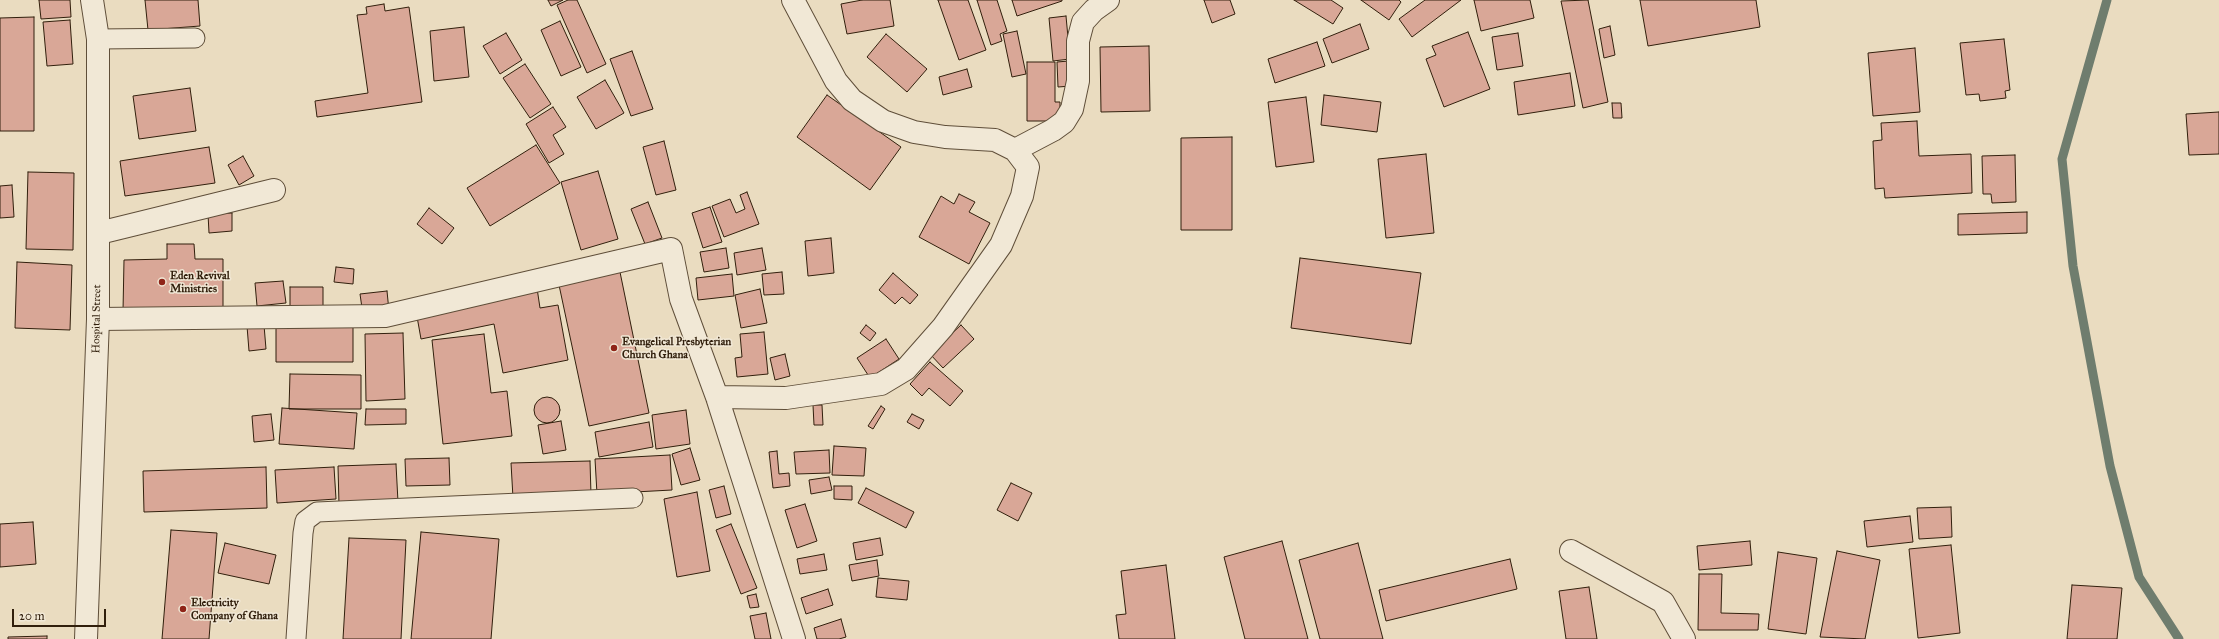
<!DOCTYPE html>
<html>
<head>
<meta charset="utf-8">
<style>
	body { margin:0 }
	#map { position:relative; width:2219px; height:639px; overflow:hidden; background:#eadcc0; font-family:"IM FELL Great Primer",serif }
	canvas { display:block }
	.scale { position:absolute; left:12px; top:609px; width:94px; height:18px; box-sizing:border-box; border:2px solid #311f0c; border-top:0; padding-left:5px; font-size:12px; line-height:14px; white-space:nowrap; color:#311f0c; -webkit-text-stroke:3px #f1e8d6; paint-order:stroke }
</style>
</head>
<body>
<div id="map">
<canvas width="2219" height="639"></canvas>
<div class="scale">20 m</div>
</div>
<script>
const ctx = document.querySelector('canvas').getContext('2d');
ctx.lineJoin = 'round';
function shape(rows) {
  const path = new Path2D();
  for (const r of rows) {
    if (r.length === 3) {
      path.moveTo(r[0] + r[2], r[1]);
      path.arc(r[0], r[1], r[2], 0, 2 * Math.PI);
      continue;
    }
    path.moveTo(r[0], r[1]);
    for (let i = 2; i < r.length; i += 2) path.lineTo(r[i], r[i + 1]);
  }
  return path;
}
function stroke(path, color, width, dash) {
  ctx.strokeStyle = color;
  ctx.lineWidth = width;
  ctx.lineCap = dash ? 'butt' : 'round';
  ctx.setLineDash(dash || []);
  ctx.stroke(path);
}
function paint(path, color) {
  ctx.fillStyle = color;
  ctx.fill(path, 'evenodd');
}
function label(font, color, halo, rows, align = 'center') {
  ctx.font = font + ' "IM FELL Great Primer",serif';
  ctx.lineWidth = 3;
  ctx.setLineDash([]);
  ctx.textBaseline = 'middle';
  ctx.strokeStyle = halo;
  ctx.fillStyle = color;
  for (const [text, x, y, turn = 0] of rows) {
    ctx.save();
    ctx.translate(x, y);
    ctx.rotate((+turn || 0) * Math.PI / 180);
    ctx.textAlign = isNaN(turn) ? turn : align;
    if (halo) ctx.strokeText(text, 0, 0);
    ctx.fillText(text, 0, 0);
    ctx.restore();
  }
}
stroke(shape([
	[2107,0,2062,159,2073,266,2110,466,2139,577,2179,639]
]), '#6f7d6e', 9);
const building = shape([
	[39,0,70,0,71,17,41,19,39,0],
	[145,0,198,0,200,26,148,30,145,0],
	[548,0,563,0,551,6,548,0],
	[568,0,577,0,606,64,587,73,557,5,568,0],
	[862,0,890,0,894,26,847,34,841,4,862,0],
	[938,0,968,0,986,50,959,60,938,0],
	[977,0,997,0,1007,31,1000,34,1002,41,991,45,977,0],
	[1012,0,1062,0,1062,1,1017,16,1012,0],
	[1204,0,1230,0,1235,14,1212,23,1204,0],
	[1294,0,1331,0,1343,8,1333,24,1294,0],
	[1361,0,1399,0,1401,2,1389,20,1361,0],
	[1425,0,1461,0,1412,37,1399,19,1425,0],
	[1474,0,1530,0,1534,18,1481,31,1474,0],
	[1588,0,1608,102,1583,108,1561,1,1588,0],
	[1640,0,1756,0,1760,27,1648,46,1640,0],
	[384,4,385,11,409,7,422,102,317,117,315,101,368,93,357,15,367,14,366,7,384,4],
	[1066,16,1070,59,1053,61,1049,18,1066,16],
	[34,17,34,131,0,131,0,18,34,17],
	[70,20,73,64,47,66,43,22,70,20],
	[560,21,581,67,561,76,541,30,560,21],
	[1360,24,1369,49,1332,63,1323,39,1360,24],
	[1610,26,1615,55,1604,58,1599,29,1610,26],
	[464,27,469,77,434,81,430,31,464,27],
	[1017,31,1026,74,1012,77,1003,34,1017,31],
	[1468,32,1490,89,1444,107,1426,59,1436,55,1432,46,1468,32],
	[506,33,522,60,500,74,483,46,506,33],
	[1518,33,1523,66,1497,70,1492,37,1518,33],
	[886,34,927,69,907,92,867,57,886,34],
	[2004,39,2010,90,2005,91,2006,98,1980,101,1979,94,1966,95,1960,43,2004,39],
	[1317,42,1325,66,1275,83,1268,59,1317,42],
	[1149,46,1150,111,1101,112,1100,47,1149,46],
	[1915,48,1920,112,1873,116,1868,53,1915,48],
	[632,51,653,109,631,116,610,59,632,51],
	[1069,61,1071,86,1058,87,1057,62,1069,61],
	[1027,62,1055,62,1055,102,1060,102,1060,121,1027,121,1027,62],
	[525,64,551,104,530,118,503,78,525,64],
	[967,69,972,87,943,95,939,77,967,69],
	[1570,73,1575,106,1518,115,1514,82,1570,73],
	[605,80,624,113,596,129,577,97,605,80],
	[190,88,196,131,139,139,133,96,190,88],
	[827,95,901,147,870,190,797,137,827,95],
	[1324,95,1381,102,1377,132,1321,125,1324,95],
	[1306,97,1314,162,1276,167,1268,102,1306,97],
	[1612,103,1621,103,1622,118,1613,118,1612,103],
	[553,107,566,127,553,135,564,154,549,163,526,124,553,107],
	[2219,112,2219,154,2189,155,2186,114,2219,112],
	[1917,121,1919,156,1971,154,1972,193,1885,198,1884,188,1875,189,1873,141,1882,140,1881,123,1917,121],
	[1232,137,1232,230,1181,230,1181,138,1232,137],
	[664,141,676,190,656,195,643,147,664,141],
	[536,145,560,183,490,226,467,188,536,145],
	[209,147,215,183,125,196,120,161,209,147],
	[1426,154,1434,233,1386,238,1378,159,1426,154],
	[2015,155,2016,202,1992,203,1991,194,1983,194,1982,156,2015,155],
	[243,156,254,176,239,185,228,165,243,156],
	[598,171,618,239,581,250,561,182,598,171],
	[28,172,74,173,73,250,26,249,28,172],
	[12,185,14,217,0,218,0,186,12,185],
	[747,192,759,224,724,237,712,206,730,199,736,213,745,209,740,195,747,192],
	[959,194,975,202,969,212,990,223,969,264,919,237,941,196,954,204,959,194],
	[648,202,662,238,645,244,631,209,648,202],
	[710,207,722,242,703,248,692,213,710,207],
	[429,208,454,228,442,244,417,224,429,208],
	[2027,212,2027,233,1958,235,1958,214,2027,212],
	[232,213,232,231,209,233,208,214,232,213],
	[831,238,834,273,808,276,805,241,831,238],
	[167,244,194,244,195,259,223,259,223,309,123,311,124,260,167,259,167,244],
	[726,248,729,268,704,272,700,252,726,248],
	[762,248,766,270,737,275,734,253,762,248],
	[1300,258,1421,273,1411,344,1291,328,1300,258],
	[17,262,72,265,70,330,15,328,17,262],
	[336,267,354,269,353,284,334,282,336,267],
	[620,272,649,413,589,426,559,285,620,272],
	[782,272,784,294,764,295,762,274,782,272],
	[893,273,918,295,910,304,902,297,895,304,879,290,893,273],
	[732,274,734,296,698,300,696,278,732,274],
	[283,281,286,303,257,306,255,283,283,281],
	[290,287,323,287,323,311,290,311,290,287],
	[537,288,540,308,558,305,568,360,503,373,494,324,421,339,416,311,537,288],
	[760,289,767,323,741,328,735,295,760,289],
	[387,291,389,311,363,315,360,294,387,291],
	[264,325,266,349,249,351,247,326,264,325],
	[866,325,876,333,870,341,860,333,866,325],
	[961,325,974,339,943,368,930,354,961,325],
	[353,327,353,362,276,362,276,328,353,327],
	[764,332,768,374,737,377,735,358,742,357,740,334,764,332],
	[403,333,405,399,366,401,365,334,403,333],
	[484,334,491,393,507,391,512,436,443,444,432,340,484,334],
	[886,339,899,359,870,378,857,358,886,339],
	[785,354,790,376,775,380,770,358,785,354],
	[930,362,963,391,950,406,929,388,922,396,910,384,930,362],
	[290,374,361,375,361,409,289,409,290,374],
	[547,410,13],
	[813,405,822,405,823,425,814,425,813,405],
	[881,406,885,409,873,429,868,426,881,406],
	[282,408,357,413,354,449,279,444,282,408],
	[366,409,406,409,406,424,365,425,366,409],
	[686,410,690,444,656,449,652,415,686,410],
	[271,414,274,440,254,442,252,416,271,414],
	[912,414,924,420,919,429,907,422,912,414],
	[561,421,566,450,543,454,538,425,561,421],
	[649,422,653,447,599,457,595,432,649,422],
	[834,446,866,448,864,476,832,475,834,446],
	[690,448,700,480,681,485,672,454,690,448],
	[829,450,830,473,796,474,794,452,829,450],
	[777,451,779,474,789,473,790,486,773,488,769,452,777,451],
	[670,455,672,490,597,494,595,459,670,455],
	[449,458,450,485,406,486,405,459,449,458],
	[590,461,591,495,513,498,511,463,590,461],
	[396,464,398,502,339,505,338,466,396,464],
	[266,467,267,508,144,512,143,471,266,467],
	[334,467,336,499,277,503,275,470,334,467],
	[829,477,832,490,811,494,809,480,829,477],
	[1011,483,1032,493,1018,521,997,510,1011,483],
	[724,486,731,514,716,518,709,490,724,486],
	[834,486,852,486,852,500,834,499,834,486],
	[866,488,914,512,906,528,858,503,866,488],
	[697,492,710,571,677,577,664,499,697,492],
	[805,504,817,541,797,548,785,510,805,504],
	[1951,507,1952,537,1919,539,1917,508,1951,507],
	[1910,516,1913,542,1867,547,1864,521,1910,516],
	[33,522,36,564,0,567,0,524,33,522],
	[731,524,757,588,741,594,716,530,731,524],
	[171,530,217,533,209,639,162,639,171,530],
	[421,532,499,539,491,639,411,639,421,532],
	[349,538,406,540,401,639,343,639,349,538],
	[880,538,883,555,856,560,853,543,880,538],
	[1282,541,1308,639,1245,639,1224,557,1282,541],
	[1750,541,1752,565,1699,570,1697,546,1750,541],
	[225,543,276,555,269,584,218,573,225,543],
	[1358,543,1383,639,1320,639,1299,560,1358,543],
	[1951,545,1960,633,1918,638,1909,549,1951,545],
	[1837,551,1880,560,1865,639,1820,637,1837,551],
	[1778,552,1817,558,1806,634,1768,629,1778,552],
	[824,554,827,570,800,574,797,559,824,554],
	[1510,559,1517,589,1386,621,1379,590,1510,559],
	[877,560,879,576,852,581,849,565,877,560],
	[1166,565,1175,639,1119,639,1116,615,1126,614,1121,571,1166,565],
	[1699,574,1722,574,1721,613,1759,614,1758,630,1698,630,1699,574],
	[878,578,909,581,907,600,876,597,878,578],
	[2072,585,2122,588,2117,639,2067,639,2072,585],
	[1589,587,1597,639,1566,639,1559,591,1589,587],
	[828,589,833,605,806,614,801,598,828,589],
	[756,594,759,607,750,608,747,596,756,594],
	[766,613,771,639,755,639,750,616,766,613],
	[841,619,846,637,839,639,817,639,814,628,841,619],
	[47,636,47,639,8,639,8,637,47,636]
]);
paint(building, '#d9a797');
stroke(building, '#311f0c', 1);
const service = shape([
	[98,39,195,38],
	[296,639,303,533,305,521,317,512,633,498]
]);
const minor = shape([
	[1015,150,1053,130,1064,122,1072,109,1078,81,1078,41,1083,22,1094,10,1108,0],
	[99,233,274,190],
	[98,319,385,316,671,249,681,299,717,397,794,639],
	[717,397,786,398,881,384,906,369,943,327,1001,245,1022,196,1028,167,1015,150,995,140,945,137,914,132,883,121,852,100,836,81,793,0],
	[1571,551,1663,602,1684,639]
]);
const tertiary = shape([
	[86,639,98,319,98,39,92,0]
]);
stroke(service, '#5f4e39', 21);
stroke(minor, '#5f4e39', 24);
stroke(tertiary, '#5f4e39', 24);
stroke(service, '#f1e8d6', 19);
stroke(minor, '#f1e8d6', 22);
stroke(tertiary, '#f1e8d6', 22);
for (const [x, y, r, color] of [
	[162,282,4,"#8f2418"],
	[614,348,4,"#8f2418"],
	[183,609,4,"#8f2418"]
]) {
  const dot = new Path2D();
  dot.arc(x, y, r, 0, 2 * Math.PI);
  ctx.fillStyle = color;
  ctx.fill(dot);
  stroke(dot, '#f1e8d6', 1.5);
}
label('bold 11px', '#311f0c', '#f1e8d6', [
	["Eden Revival",170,276],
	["Ministries",170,289],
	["Evangelical Presbyterian",622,342],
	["Church Ghana",622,355],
	["Electricity",191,603],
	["Company of Ghana",191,616]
], 'left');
label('11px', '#311f0c', '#f1e8d6', [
	["Hospital Street",97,319,-89]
]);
</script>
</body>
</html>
